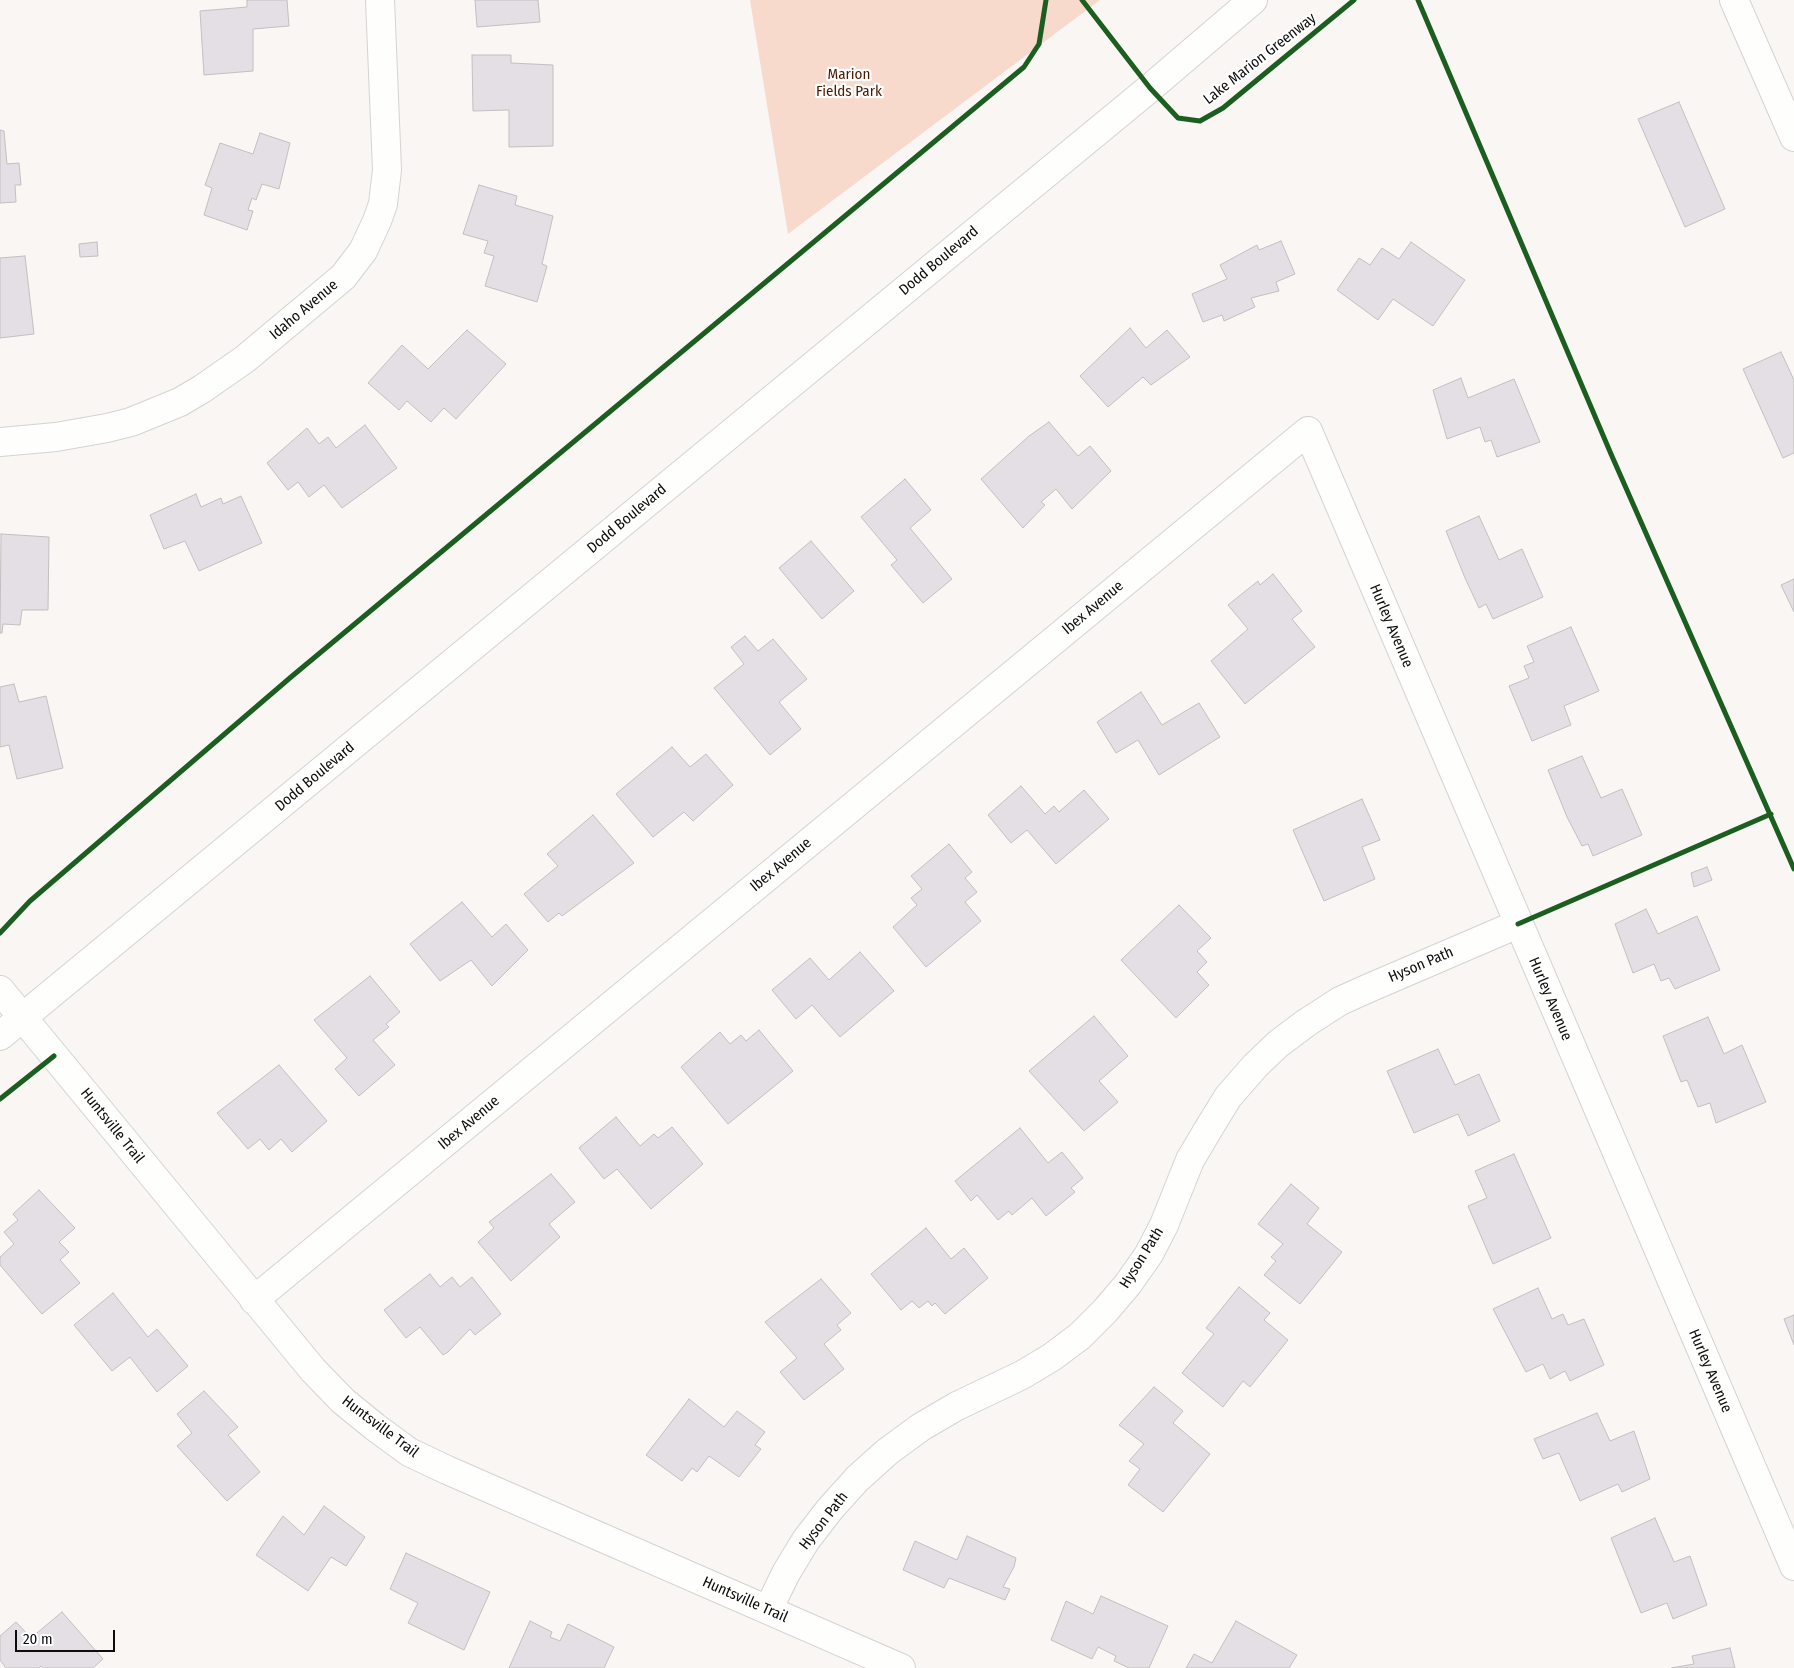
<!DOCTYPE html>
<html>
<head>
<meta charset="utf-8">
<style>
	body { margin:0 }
	#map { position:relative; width:1794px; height:1668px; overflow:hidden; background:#f9f6f4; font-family:"Fira Sans Condensed",sans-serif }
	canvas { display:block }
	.scale { position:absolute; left:15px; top:1630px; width:100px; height:22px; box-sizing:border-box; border:2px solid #0e0d0c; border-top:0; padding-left:6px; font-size:15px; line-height:18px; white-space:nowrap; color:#0e0d0c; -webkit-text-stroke:4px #fff; paint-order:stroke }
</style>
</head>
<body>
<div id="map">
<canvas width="1794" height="1668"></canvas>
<div class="scale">20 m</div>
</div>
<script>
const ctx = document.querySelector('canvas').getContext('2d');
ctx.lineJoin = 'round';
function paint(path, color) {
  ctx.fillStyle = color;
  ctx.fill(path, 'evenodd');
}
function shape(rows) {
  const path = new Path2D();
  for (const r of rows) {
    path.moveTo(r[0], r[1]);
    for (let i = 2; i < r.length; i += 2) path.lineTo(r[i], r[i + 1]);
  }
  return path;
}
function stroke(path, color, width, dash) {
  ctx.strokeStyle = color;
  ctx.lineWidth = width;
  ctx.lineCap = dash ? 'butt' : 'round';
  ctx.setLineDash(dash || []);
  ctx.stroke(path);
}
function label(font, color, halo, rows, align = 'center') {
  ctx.font = font + ' "Fira Sans Condensed",sans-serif';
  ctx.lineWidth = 4.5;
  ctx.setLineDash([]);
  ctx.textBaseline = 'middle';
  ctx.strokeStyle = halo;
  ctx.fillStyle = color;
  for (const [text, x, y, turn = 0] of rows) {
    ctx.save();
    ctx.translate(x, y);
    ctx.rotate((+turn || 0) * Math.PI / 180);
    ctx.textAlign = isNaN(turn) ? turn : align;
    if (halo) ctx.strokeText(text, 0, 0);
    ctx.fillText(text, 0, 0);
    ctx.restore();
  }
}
paint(shape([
	[750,0,1100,0,788,234]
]), '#f7dacc');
const building = shape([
	[247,0,287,0,289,26,253,29,253,71,204,75,200,11,247,7,247,0],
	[475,0,538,0,540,22,477,27,475,0],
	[472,55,511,55,511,63,553,65,553,146,509,147,509,110,473,111,472,55],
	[1679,102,1725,209,1685,227,1638,119,1679,102],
	[0,130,4,131,7,164,19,163,21,185,15,185,16,202,0,203,0,130],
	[260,133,290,143,279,189,262,184,256,200,252,198,248,210,253,211,247,230,204,215,212,188,205,185,220,143,253,154,260,133],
	[479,185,517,196,515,205,553,216,542,264,547,266,537,302,485,286,494,256,484,253,488,241,463,234,479,185],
	[1281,241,1295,274,1276,282,1279,291,1251,298,1255,307,1224,321,1222,315,1203,322,1192,294,1227,279,1220,265,1257,245,1259,250,1281,241],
	[97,242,98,256,80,257,79,244,97,242],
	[1411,242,1465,280,1433,326,1393,299,1378,320,1337,290,1359,258,1370,265,1382,248,1399,259,1411,242],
	[25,256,34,334,0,338,0,258,25,256],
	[1130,328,1146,348,1167,330,1190,357,1151,385,1143,377,1108,407,1080,376,1130,328],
	[467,330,506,364,456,419,444,408,431,422,407,401,399,410,368,383,402,345,428,369,467,330],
	[1781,352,1794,380,1794,453,1783,458,1743,369,1781,352],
	[1461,378,1468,398,1514,379,1540,442,1497,457,1491,440,1485,442,1480,427,1447,439,1433,390,1461,378],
	[1049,422,1078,456,1090,446,1111,471,1072,509,1056,489,1041,502,1045,505,1023,528,981,479,1029,436,1049,422],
	[365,425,397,468,342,508,324,485,309,497,298,482,288,490,267,463,307,428,319,444,328,437,336,448,365,425],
	[905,479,931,510,910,528,952,579,923,603,891,565,897,560,861,517,905,479],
	[196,494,201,507,221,498,223,504,241,496,262,543,199,571,185,541,164,549,150,515,196,494],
	[1479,516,1499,560,1522,549,1543,597,1493,619,1486,604,1479,608,1465,578,1446,531,1479,516],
	[1,534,49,537,48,610,22,610,20,625,3,624,2,633,0,633,1,534],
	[811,541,854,591,822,619,779,568,811,541],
	[1273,574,1302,611,1292,619,1315,647,1245,704,1211,661,1248,629,1228,605,1258,581,1260,585,1273,574],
	[1794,579,1794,612,1781,585,1794,579],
	[1571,627,1599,691,1564,706,1571,725,1532,741,1509,686,1529,678,1524,666,1534,662,1527,646,1571,627],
	[745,636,758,651,773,639,807,679,779,702,801,729,770,755,714,688,744,664,731,647,745,636],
	[14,684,19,702,46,696,63,768,17,779,9,745,0,747,0,687,14,684],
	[1141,692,1162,725,1199,703,1220,737,1159,775,1138,740,1116,753,1097,722,1141,692],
	[672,747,690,767,706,754,733,785,693,821,684,812,653,837,616,794,672,747],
	[1582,756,1601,798,1622,789,1642,835,1593,856,1588,844,1582,846,1567,817,1548,770,1582,756],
	[1021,786,1045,814,1054,806,1059,812,1084,790,1109,819,1056,864,1027,830,1011,843,988,815,1021,786],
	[1362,799,1380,840,1362,847,1375,879,1324,901,1293,830,1362,799],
	[593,815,634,863,562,916,559,913,548,922,524,894,558,866,547,854,593,815],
	[949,844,972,872,965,878,977,892,965,902,981,921,926,967,893,927,917,905,911,898,922,889,911,876,949,844],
	[1707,867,1712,880,1694,887,1691,873,1707,867],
	[462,902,492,937,506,924,528,950,492,986,471,960,440,981,410,944,462,902],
	[1179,905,1211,938,1197,951,1207,962,1197,972,1209,985,1176,1018,1121,960,1179,905],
	[1646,909,1658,934,1697,916,1720,970,1675,989,1669,978,1661,981,1654,964,1633,973,1615,924,1646,909],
	[860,952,894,991,840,1037,812,1005,796,1019,772,990,810,958,829,980,860,952],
	[370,976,400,1012,386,1024,389,1027,373,1040,395,1065,359,1096,335,1069,347,1058,314,1020,370,976],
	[1094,1016,1128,1056,1099,1081,1118,1102,1084,1131,1029,1071,1094,1016],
	[1708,1017,1724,1054,1742,1045,1766,1102,1716,1123,1710,1103,1698,1107,1687,1080,1681,1082,1663,1036,1708,1017],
	[759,1030,793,1071,728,1124,681,1067,720,1032,730,1044,741,1035,746,1041,759,1030],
	[1438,1049,1455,1085,1479,1074,1500,1121,1468,1136,1458,1114,1414,1133,1387,1071,1438,1049],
	[279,1065,327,1121,292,1152,281,1139,269,1150,260,1139,248,1149,217,1113,279,1065],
	[616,1117,640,1146,654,1134,658,1138,672,1127,703,1164,651,1209,617,1169,604,1179,579,1148,616,1117],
	[1020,1128,1048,1163,1062,1152,1083,1178,1071,1188,1075,1192,1046,1216,1032,1198,1012,1215,1009,1211,998,1220,977,1195,971,1201,955,1181,1020,1128],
	[1514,1154,1551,1238,1493,1264,1468,1206,1487,1198,1475,1171,1514,1154],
	[551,1174,575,1202,549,1224,560,1237,511,1281,478,1242,494,1228,489,1222,551,1174],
	[1291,1184,1319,1208,1307,1224,1342,1252,1300,1304,1264,1275,1276,1261,1271,1257,1283,1244,1258,1224,1291,1184],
	[39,1190,75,1228,59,1242,69,1252,60,1260,80,1283,42,1314,0,1265,0,1257,14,1244,4,1232,18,1220,13,1214,39,1190],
	[926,1228,951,1259,964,1248,988,1278,945,1314,935,1303,932,1306,928,1301,919,1308,912,1301,901,1310,871,1274,926,1228],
	[430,1274,440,1287,452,1277,460,1287,472,1277,501,1314,475,1335,470,1329,448,1352,443,1355,420,1327,406,1338,384,1310,430,1274],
	[821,1279,851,1313,837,1325,841,1330,824,1344,844,1369,804,1400,780,1372,797,1358,765,1322,821,1279],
	[1239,1287,1270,1313,1264,1320,1288,1340,1250,1387,1243,1381,1223,1407,1182,1373,1214,1334,1206,1328,1239,1287],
	[1538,1288,1552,1319,1563,1314,1568,1325,1584,1319,1604,1365,1570,1381,1565,1371,1550,1379,1543,1364,1526,1372,1493,1309,1538,1288],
	[113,1293,148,1337,157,1329,188,1366,157,1392,130,1357,112,1371,74,1325,113,1293],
	[1794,1315,1794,1345,1784,1319,1794,1315],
	[1154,1387,1183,1411,1173,1423,1210,1454,1163,1512,1128,1485,1140,1469,1129,1461,1144,1444,1119,1425,1154,1387],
	[204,1391,238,1427,228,1435,260,1472,227,1501,177,1446,192,1433,177,1414,204,1391],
	[689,1399,724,1427,737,1411,765,1432,755,1445,761,1449,739,1477,709,1456,697,1472,692,1468,682,1481,646,1455,689,1399],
	[1597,1413,1610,1441,1634,1431,1650,1479,1622,1492,1618,1484,1580,1501,1559,1453,1543,1459,1534,1439,1597,1413],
	[324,1506,365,1537,346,1566,331,1557,308,1591,256,1555,283,1516,304,1535,324,1506],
	[1655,1518,1674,1562,1690,1556,1707,1605,1673,1619,1667,1603,1641,1613,1611,1538,1655,1518],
	[967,1536,1016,1558,1014,1567,1003,1587,1010,1589,1005,1600,949,1578,944,1588,903,1570,915,1541,957,1560,967,1536],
	[406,1553,490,1592,464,1650,408,1623,418,1603,390,1589,406,1553],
	[1101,1596,1168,1626,1149,1668,1129,1668,1114,1661,1116,1656,1098,1647,1092,1659,1051,1640,1066,1601,1093,1614,1101,1596],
	[62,1612,103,1659,93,1668,43,1668,41,1666,39,1668,6,1668,0,1660,0,1636,16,1622,31,1638,62,1612],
	[530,1621,552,1632,550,1637,560,1641,568,1624,614,1647,604,1668,509,1668,530,1621],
	[1236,1621,1297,1655,1289,1668,1186,1668,1194,1654,1212,1663,1236,1621],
	[1730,1648,1735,1668,1671,1668,1694,1664,1692,1656,1730,1648]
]);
paint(building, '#e3dfe4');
stroke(building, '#c1bfbf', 1);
const minor = shape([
	[1734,0,1794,137],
	[0,442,56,437,107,428,131,422,180,402,202,389,245,359,343,277,363,251,377,221,383,204,387,170,380,0],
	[0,990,313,1370,343,1401,375,1427,409,1452,447,1470,901,1668],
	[254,1300,1308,431,1794,1566],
	[768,1610,786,1573,806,1540,830,1509,857,1479,887,1452,921,1427,957,1406,1022,1375,1052,1357,1080,1336,1105,1311,1128,1284,1149,1254,1164,1225,1190,1160,1209,1128,1228,1097,1255,1066,1278,1044,1306,1023,1340,1001,1369,988,1518,924]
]);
const major = shape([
	[0,1036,1150,88,1253,0]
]);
stroke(minor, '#d5d3d2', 30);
stroke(major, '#d5d3d2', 30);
stroke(minor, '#fefefd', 28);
stroke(major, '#fefefd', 28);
stroke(shape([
	[1082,0,1150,88,1178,118,1200,121,1223,108,1354,0],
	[1418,0,1611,454,1794,869],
	[1518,924,1771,814],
	[0,933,30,901,291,677,1024,67,1039,44,1046,0],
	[0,1099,54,1056]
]), '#1b5e20', 5);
label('15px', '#0e0d0c', '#fff', [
	["Lake Marion Greenway",1260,59,-38],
	["Dodd Boulevard",939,261,-40],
	["Idaho Avenue",304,310,-40],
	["Dodd Boulevard",627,519,-40],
	["Ibex Avenue",1093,608,-40],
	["Hurley Avenue",1391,626,67],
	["Dodd Boulevard",315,777,-40],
	["Ibex Avenue",781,865,-40],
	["Hyson Path",1421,965,-23],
	["Hurley Avenue",1550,999,67],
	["Ibex Avenue",469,1123,-40],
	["Huntsville Trail",112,1126,51],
	["Hyson Path",1142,1258,-58],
	["Hurley Avenue",1710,1371,67],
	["Huntsville Trail",380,1427,37],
	["Hyson Path",824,1521,-52],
	["Huntsville Trail",745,1600,24]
]);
label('15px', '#4a1b00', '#fff', [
	["Marion",849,75],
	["Fields Park",849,92]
]);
</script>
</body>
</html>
